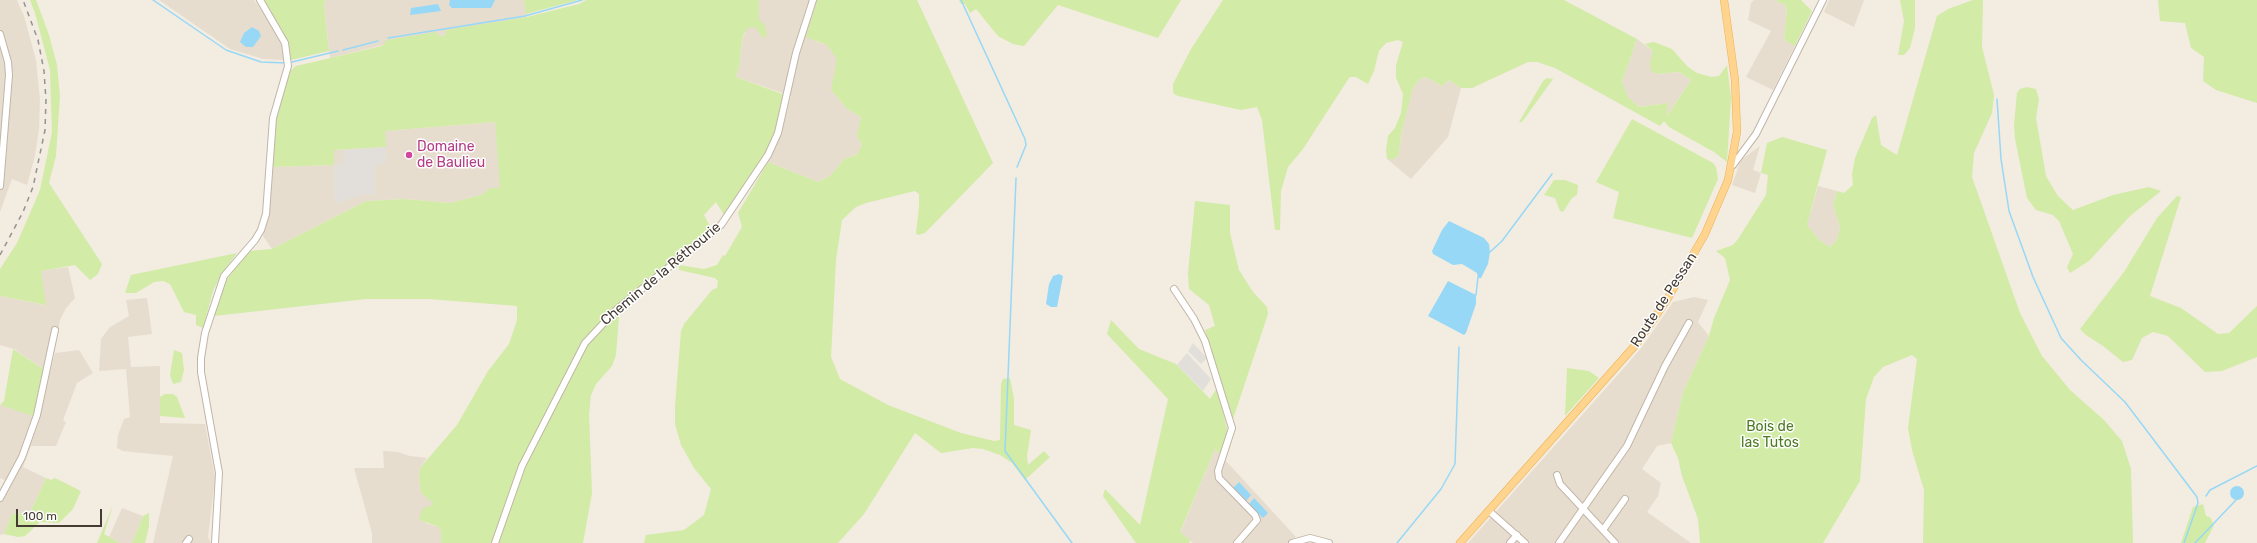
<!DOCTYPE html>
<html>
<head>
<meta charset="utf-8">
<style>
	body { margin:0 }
	#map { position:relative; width:2257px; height:543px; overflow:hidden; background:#f3ece1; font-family:Rubik,sans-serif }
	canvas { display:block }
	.scale { position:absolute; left:16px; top:509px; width:86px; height:18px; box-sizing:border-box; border:2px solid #443b32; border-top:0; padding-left:5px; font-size:12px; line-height:14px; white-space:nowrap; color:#443b32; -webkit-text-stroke:3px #fff; paint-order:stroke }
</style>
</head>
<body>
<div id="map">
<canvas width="2257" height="543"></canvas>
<div class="scale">100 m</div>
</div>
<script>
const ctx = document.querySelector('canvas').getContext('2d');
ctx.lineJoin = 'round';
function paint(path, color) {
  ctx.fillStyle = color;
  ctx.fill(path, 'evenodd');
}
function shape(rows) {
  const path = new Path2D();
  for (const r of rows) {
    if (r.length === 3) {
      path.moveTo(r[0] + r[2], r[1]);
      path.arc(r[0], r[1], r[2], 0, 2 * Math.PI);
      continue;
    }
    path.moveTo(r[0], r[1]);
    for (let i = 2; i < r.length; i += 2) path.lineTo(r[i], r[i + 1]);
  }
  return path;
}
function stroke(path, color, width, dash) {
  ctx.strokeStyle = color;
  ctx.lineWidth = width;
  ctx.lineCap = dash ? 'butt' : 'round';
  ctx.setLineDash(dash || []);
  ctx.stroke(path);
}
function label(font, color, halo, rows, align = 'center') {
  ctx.font = font + ' Rubik,sans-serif';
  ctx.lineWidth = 3;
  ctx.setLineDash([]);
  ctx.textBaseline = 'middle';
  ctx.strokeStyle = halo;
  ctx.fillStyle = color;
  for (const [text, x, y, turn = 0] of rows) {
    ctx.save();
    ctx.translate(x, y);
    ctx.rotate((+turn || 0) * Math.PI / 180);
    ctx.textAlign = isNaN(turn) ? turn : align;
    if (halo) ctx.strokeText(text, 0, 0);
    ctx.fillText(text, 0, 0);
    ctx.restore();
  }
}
paint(shape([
	[0,0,17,0,24,16,36,60,40,100,39,129,35,156,27,185,12,179,0,212],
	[159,0,254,0,276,31,282,43,285,60,263,59,230,49],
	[326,0,524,0,527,17,446,31,446,35,438,36,437,32,330,58,324,4],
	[753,0,817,0,812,14,815,41,827,45,838,59,831,90,847,109,861,117,858,136,862,145,856,155,844,159,830,176,818,182,768,162,781,134,791,96,736,77,740,64,741,47],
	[1754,0,1775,0,1785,5,1787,11,1784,40,1795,46,1773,90,1746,77,1771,31,1748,20,1751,3],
	[1829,0,1864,0,1854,27,1824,12],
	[1637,39,1653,51,1657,74,1679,72,1691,80,1666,117,1668,103,1639,107,1628,97,1622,82],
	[1426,77,1442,86,1449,80,1461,88,1448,137,1411,179,1387,159,1395,159,1399,154,1401,135,1413,88,1420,79],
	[495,122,501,188,490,189,481,195,450,203,405,199,366,201,272,249,263,236,268,214,272,167,334,165,334,150,385,147,384,131],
	[1760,146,1753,170,1761,173,1755,193,1732,185,1741,160],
	[1818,186,1837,191,1833,205,1840,227,1837,240,1830,247,1819,240,1807,225],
	[68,267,75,298,66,308,60,320,55,345,45,370,14,349,0,345,0,296,45,305,40,271],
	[1694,297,1708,300,1698,322,1709,336,1683,392,1671,443,1657,446,1642,469,1661,483,1658,496,1647,512,1691,543,1468,543,1624,368,1642,347,1673,302],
	[147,298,152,334,128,337,131,367,160,366,160,423,205,424,215,478,208,537,211,543,153,543,173,456,123,451,117,448,118,435,124,419,130,417,126,369,99,371,101,339,110,327,129,316,126,300],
	[79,350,93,373,77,383,63,420,66,422,56,446,31,446,23,467,46,478,30,513,12,514,4,534,0,535,0,492,7,481,0,478,0,405,38,417,55,353],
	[1215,449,1296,537,1288,543,1193,543,1180,533],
	[383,451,398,452,410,456,427,458,420,468,419,480,421,493,435,504,425,523,439,527,441,532,441,543,372,543,372,533,354,468,384,468],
	[122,508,143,516,132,543,120,543,109,537]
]), '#e7ddcf');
paint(shape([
	[30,0,36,0,49,35,57,65,60,96,56,156,49,183,102,264,98,274,90,280,75,265,41,271,46,305,0,296,0,269,17,243,40,190,52,132,50,70,35,13],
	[263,0,326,0,324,4,329,51,291,60,287,42,282,30],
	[524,0,578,0,526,14],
	[586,0,759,0,759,20,764,24,767,34,764,39,755,27,748,28,744,33,741,47,740,64,736,77,785,95,776,131,764,155,732,205,724,215,716,202,704,215,711,228,687,251,615,306,619,316,616,355,612,366,596,384,591,395,589,414,592,493,583,543,441,543,441,532,439,527,419,520,422,509,434,504,421,493,419,479,420,468,457,425,488,371,509,344,517,320,517,306,429,299,366,299,214,316,226,280,249,251,272,249,366,201,405,199,450,203,481,195,490,188,500,188,495,122,385,131,386,147,334,150,334,165,272,167,276,118,290,71,296,66,382,46,387,40,437,32,438,36,446,35,446,30,527,17,579,4],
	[817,0,917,0,993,163,925,233,918,235,916,233,919,207,919,194,915,191,866,203,856,207,842,220,836,260,831,357,840,379,888,405,961,433,994,441,1000,440,1001,384,1003,379,1010,378,1014,399,1014,425,1031,430,1027,456,1028,465,1044,451,1050,457,1025,480,1012,463,1000,455,983,449,973,448,941,453,915,433,864,514,838,543,644,543,646,535,684,530,704,515,711,489,694,468,681,445,675,424,675,406,681,331,684,324,712,290,717,288,718,281,715,278,679,270,679,265,704,269,717,265,723,255,725,256,742,227,738,213,768,162,818,182,830,176,844,159,856,155,862,145,857,136,861,117,847,109,831,90,837,59,827,45,806,37],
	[959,0,1181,0,1158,38,1058,5,1024,46,1013,44,998,36,976,9,970,13,965,4,961,4],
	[1223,0,1564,0,1637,39,1622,82,1628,97,1639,107,1668,103,1667,116,1691,80,1679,72,1657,74,1651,71,1650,62,1653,51,1645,44,1654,42,1672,49,1688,67,1697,73,1711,77,1719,76,1727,65,1731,98,1727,162,1714,152,1669,127,1664,121,1660,126,1555,68,1537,62,1528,62,1472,88,1461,88,1449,80,1442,86,1426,77,1420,79,1413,88,1401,135,1399,154,1395,159,1387,159,1386,150,1388,136,1395,128,1401,113,1403,94,1396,78,1396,65,1403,42,1398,40,1386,43,1379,51,1374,71,1368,84,1356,77,1350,77,1347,81,1303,149,1288,167,1281,191,1280,230,1275,230,1262,120,1257,107,1241,110,1178,96,1174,94,1173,91,1173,84,1191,49],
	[1775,0,1801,0,1812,11,1795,46,1784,40,1787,11,1785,5],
	[1900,0,1915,0,1915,28,1910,48,1904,55,1898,55,1904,21],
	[1973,0,1983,0,1982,47,1994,95,1992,113,1974,153,1972,177,2020,313,2042,356,2070,390,2104,420,2122,441,2131,469,2133,543,1923,543,1924,490,1912,450,1908,428,1917,359,1912,355,1883,367,1874,377,1866,399,1860,481,1823,543,1700,543,1698,519,1682,476,1678,458,1671,443,1683,392,1709,336,1714,318,1730,280,1725,258,1716,251,1733,245,1738,239,1766,195,1768,175,1761,173,1767,143,1782,137,1827,150,1807,225,1819,240,1830,247,1837,240,1840,227,1833,205,1837,191,1844,193,1853,185,1852,174,1855,158,1872,118,1876,115,1881,145,1897,155,1937,16,1948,9],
	[2158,0,2257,0,2257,103,2216,90,2203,81,2204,57,2191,48,2185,23,2160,21],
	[1547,78,1553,79,1522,122,1519,122,1543,81],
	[2027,87,2036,89,2039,99,2036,118,2046,176,2058,196,2073,210,2113,195,2149,187,2161,191,2130,216,2089,261,2070,273,2067,267,2073,254,2059,221,2053,215,2036,210,2027,198,2015,139,2014,125,2017,93,2020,89],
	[1632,119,1713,163,1716,167,1718,179,1692,238,1613,218,1619,192,1596,182],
	[1554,180,1565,180,1578,185,1577,195,1572,198,1563,212,1560,211,1555,198,1544,195],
	[2177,196,2181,197,2150,296,2181,308,2218,334,2229,333,2257,306,2257,357,2222,371,2205,372,2168,336,2153,332,2142,338,2132,360,2123,362,2103,346,2086,335,2080,329,2124,272,2157,218],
	[1195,201,1230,205,1230,233,1239,270,1253,292,1267,307,1268,314,1233,419,1205,330,1215,326,1209,305,1189,289,1188,273],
	[237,253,221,275,213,291,203,328,196,325,196,315,184,312,170,284,163,281,154,282,136,293,125,293,131,275],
	[1111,320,1139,349,1176,364,1210,399,1217,388,1228,433,1221,455,1215,449,1180,532,1190,540,1189,543,1136,543,1103,496,1105,489,1140,525,1168,399,1107,334],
	[13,349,45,370,33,416,0,405,4,401],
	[174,350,182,353,184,370,181,382,173,384,170,375],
	[1567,368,1589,371,1599,378,1565,416],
	[165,394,173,394,177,397,185,418,160,416,160,397],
	[46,478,51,480,55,478,81,491,73,509,59,523,40,522,25,536,18,537,4,534,12,514,30,513],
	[2203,504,2206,516,2210,517,2214,525,2205,543,2181,543,2193,507],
	[113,505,104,534,120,543,97,543],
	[149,513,149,527,145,543,132,543,143,516]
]), '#d2eba6');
paint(shape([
	[386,147,386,163,375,164,375,194,365,194,336,203,334,194,334,165,343,165,344,150],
	[1193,343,1207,358,1201,364,1188,351],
	[1187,353,1211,379,1203,391,1177,365]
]), '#e2dfdb');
paint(shape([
	[450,0,495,0,491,8,452,8,449,5],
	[438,4,441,11,410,15,411,8],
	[252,27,259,31,261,36,253,47,246,47,240,42,244,33],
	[1449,221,1484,238,1489,244,1490,252,1488,264,1481,278,1478,278,1477,273,1462,264,1453,265,1433,254,1432,251,1442,230],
	[1059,274,1063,276,1057,307,1051,307,1046,304,1049,284,1053,276],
	[1448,281,1476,295,1476,304,1466,333,1464,335,1428,316],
	[1239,482,1251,495,1246,501,1233,488],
	[2237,493,7],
	[1254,498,1268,513,1263,518,1249,504]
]), '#97d8f6');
stroke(shape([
	[153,0,226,50,261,62,286,63],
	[961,0,1025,139,1026,145,1017,167],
	[388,38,525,16,582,0],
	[343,50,378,41],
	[292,62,338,51],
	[1997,99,2001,159,2009,211,2033,277,2061,338,2081,360,2125,402,2197,497,2198,503,2184,543],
	[1016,178,1005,451,1072,543],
	[1490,252,1502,241,1552,174],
	[1476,295,1478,277],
	[2206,496,2210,490,2257,466],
	[1397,543,1441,489,1455,464,1459,347],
	[2195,543,2236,500]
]), '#97d8f6', 1.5);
const minor = shape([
	[0,34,8,62,9,75,0,186],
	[1733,165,1756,134,1823,0],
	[1174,289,1194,319,1205,341,1232,428,1218,471,1219,478,1255,515,1257,520,1237,543],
	[1557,475,1560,484,1615,543],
	[0,498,22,457,37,415,55,330],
	[1489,511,1525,543],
	[1603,530,1625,499],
	[186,543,189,539],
	[215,543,219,473,201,372,201,358,205,333,224,276,255,240,261,230,266,214,273,118,288,66,285,43,260,0],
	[495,543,522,466,585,343,617,309,721,225,768,155,778,133,796,53,813,0],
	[1292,543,1310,538,1329,543],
	[1510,543,1517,535],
	[1559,543,1627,446,1665,366,1689,323]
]);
const major = shape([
	[1460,543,1638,342,1668,298,1705,234,1728,180,1737,132,1735,80,1724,0]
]);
stroke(minor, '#c1b5a7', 8);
stroke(major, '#edb155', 8);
stroke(minor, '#fff', 6);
stroke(major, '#ffd48e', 7);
stroke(shape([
	[0,255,23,212,33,187,45,130,46,100,44,71,38,40,23,0]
]), '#939393', 1.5, [5, 5]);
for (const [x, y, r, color] of [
	[409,155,4,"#d1479c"]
]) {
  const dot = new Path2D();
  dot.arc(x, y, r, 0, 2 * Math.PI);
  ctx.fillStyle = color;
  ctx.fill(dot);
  stroke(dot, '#fff', 1.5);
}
label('14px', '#b23c85', '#fff', [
	["Domaine",417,147],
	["de Baulieu",417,163]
], 'left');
label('14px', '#443b32', '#fff', [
	["Chemin de la Réthourie",661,274,-40],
	["Route de Pessan",1664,300,-57]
]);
label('14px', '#4b7a21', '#fff', [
	["Bois de",1770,427],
	["las Tutos",1770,443]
]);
</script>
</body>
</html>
